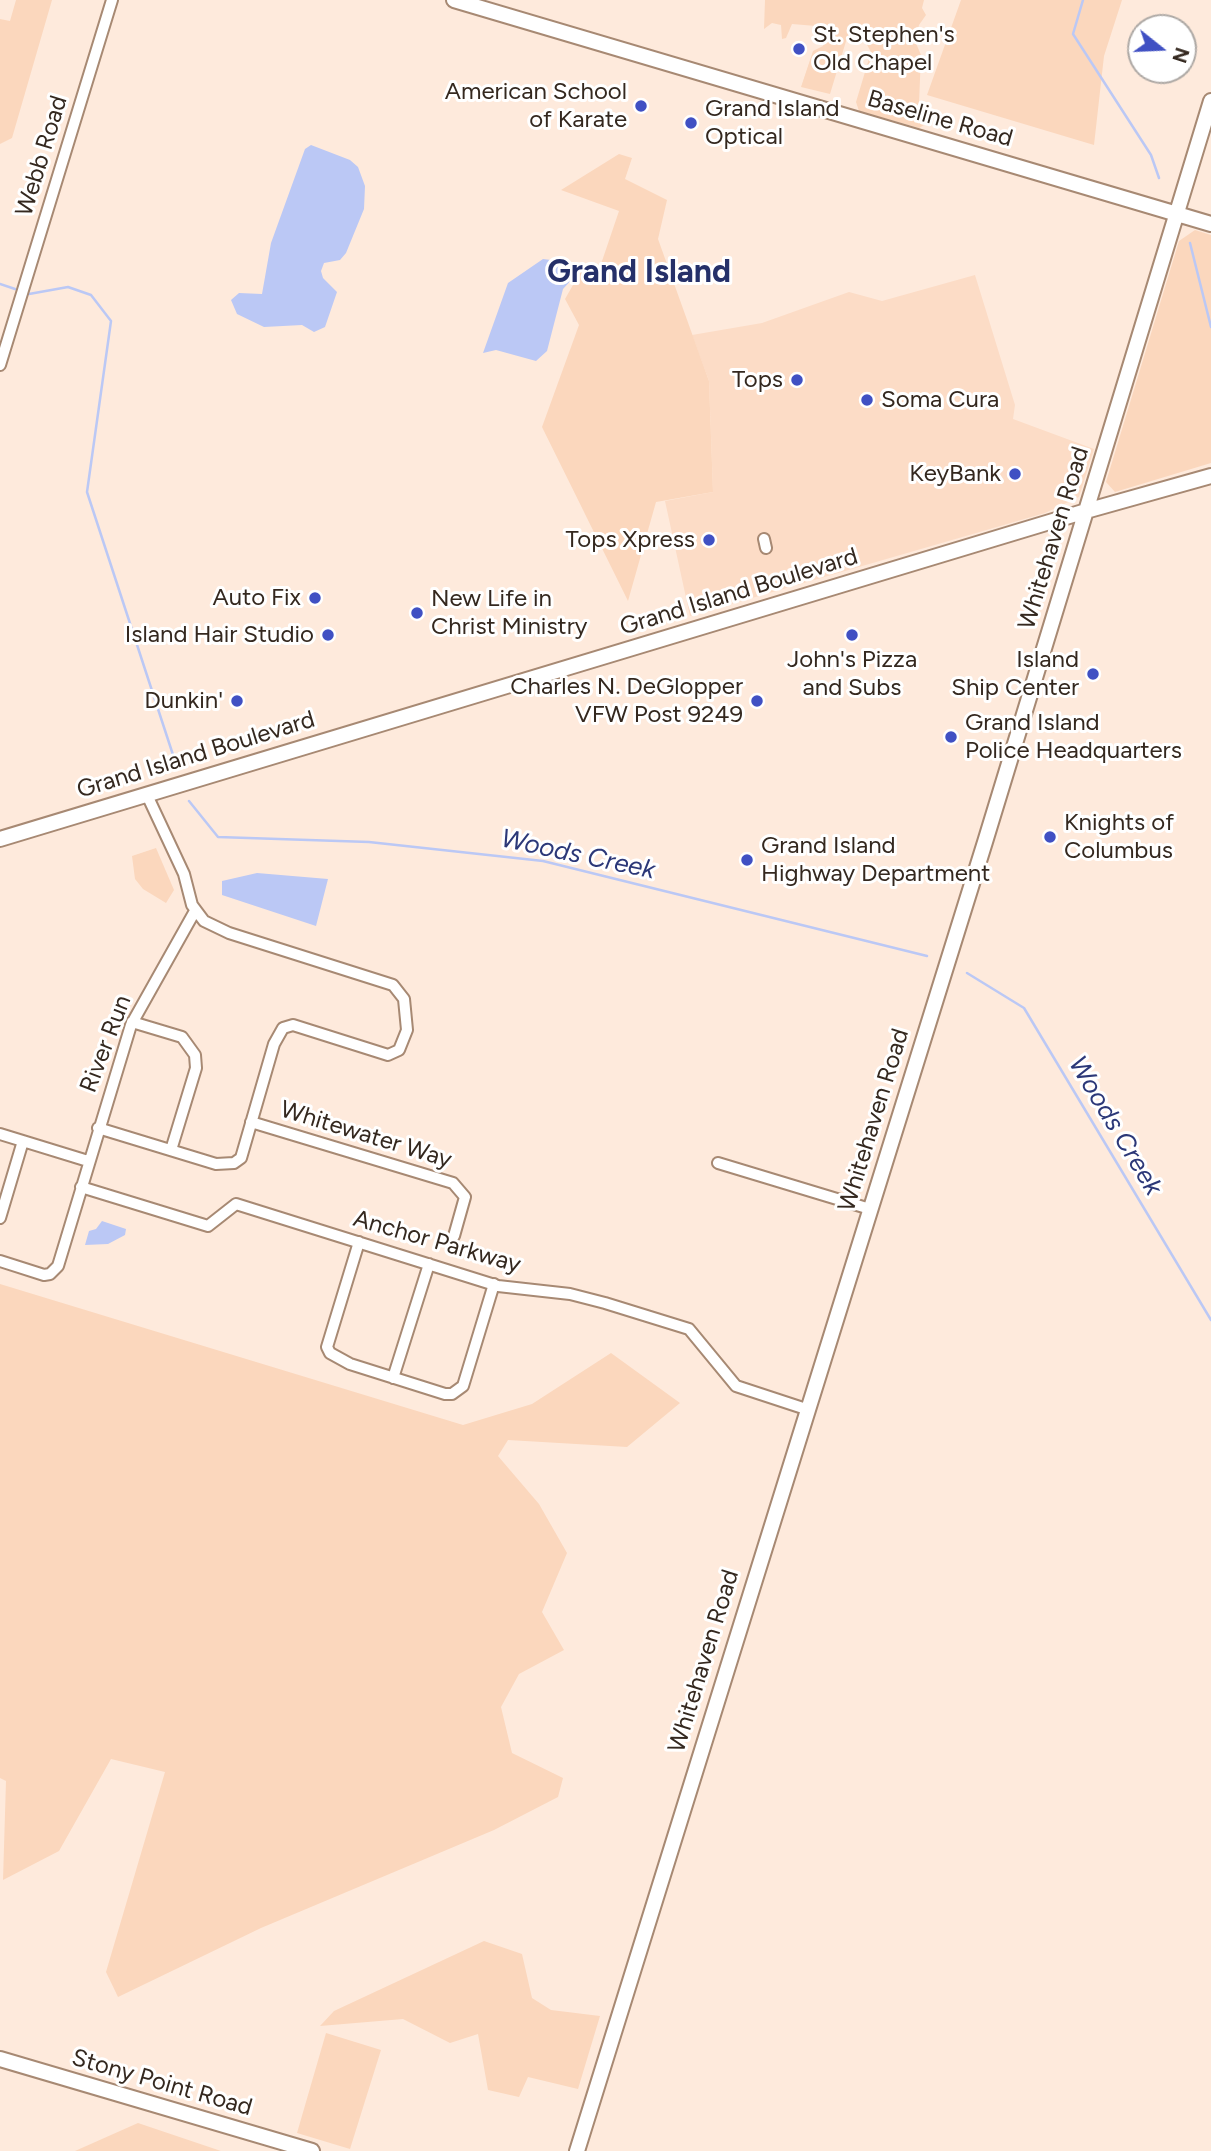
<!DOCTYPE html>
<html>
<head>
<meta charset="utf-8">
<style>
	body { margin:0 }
	#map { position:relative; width:1211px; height:2151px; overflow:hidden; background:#feeadc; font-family:Figtree,sans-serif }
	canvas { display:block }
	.north { position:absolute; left:1127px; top:14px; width:70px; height:70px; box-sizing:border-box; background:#fff; border:2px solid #aea9a5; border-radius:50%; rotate:108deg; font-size:19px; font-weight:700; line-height:28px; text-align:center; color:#34281f }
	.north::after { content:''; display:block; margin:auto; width:24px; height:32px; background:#4050c3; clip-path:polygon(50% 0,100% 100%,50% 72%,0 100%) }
</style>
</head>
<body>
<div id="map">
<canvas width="1211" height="2151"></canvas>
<div class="north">N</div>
</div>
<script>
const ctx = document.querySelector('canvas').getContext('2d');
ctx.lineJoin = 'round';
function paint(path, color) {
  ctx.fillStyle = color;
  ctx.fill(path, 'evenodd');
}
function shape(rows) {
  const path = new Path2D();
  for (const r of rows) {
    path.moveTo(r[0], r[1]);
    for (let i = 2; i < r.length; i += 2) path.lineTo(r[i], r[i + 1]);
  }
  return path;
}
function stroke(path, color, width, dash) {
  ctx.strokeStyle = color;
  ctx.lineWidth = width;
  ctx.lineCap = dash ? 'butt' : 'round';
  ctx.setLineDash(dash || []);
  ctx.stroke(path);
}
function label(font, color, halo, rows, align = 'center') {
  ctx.font = font + ' Figtree,sans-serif';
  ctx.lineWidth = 6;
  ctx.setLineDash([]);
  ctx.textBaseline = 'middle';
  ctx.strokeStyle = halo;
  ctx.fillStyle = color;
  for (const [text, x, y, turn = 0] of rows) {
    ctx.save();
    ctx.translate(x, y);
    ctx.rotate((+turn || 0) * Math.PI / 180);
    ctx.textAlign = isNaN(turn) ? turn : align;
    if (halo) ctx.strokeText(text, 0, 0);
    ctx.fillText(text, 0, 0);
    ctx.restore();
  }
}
paint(shape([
	[975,275,1015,405,1013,419,1094,449,1079,497,1045,513,690,616,665,501,713,492,709,381,692,335,762,323,849,292,882,301]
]), '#fcdcc6');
paint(shape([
	[16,0,52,0,12,138,0,144,0,19,10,21],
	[765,0,924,0,922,8,926,15,919,25,915,41,921,55,919,103,927,115,924,125,919,128,859,111,856,102,871,52,865,41,858,38,847,38,830,94,801,87,813,51,823,46,826,34,824,29,816,26,792,24,786,38,782,39,781,25,772,23,764,29],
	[961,0,1122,0,1104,56,1094,145,927,95],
	[619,154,632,158,625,179,667,200,658,239,709,381,713,492,656,502,628,601,542,427,579,325,565,299,581,271,601,264,619,211,561,190],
	[1195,230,1211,235,1211,463,1115,492,1106,482,1179,241],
	[156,848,174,890,166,903,143,889,135,879,132,856],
	[0,1284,463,1425,532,1404,611,1353,680,1403,627,1447,508,1440,498,1456,539,1504,567,1553,542,1612,564,1650,519,1674,501,1707,512,1753,563,1778,558,1797,494,1830,261,1928,118,1997,106,1972,165,1772,111,1759,59,1851,3,1880,6,1781,0,1778],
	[484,1941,522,1954,532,1998,551,2010,600,2016,578,2089,528,2077,519,2097,488,2090,478,2034,450,2043,403,2019,320,2026,334,2011],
	[326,2033,381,2050,350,2149,297,2133],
	[138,2123,221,2151,75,2151]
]), '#fbd7bd');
paint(shape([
	[311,145,350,160,358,167,365,186,364,209,346,253,340,260,324,263,321,271,323,278,337,292,325,327,314,332,302,325,264,327,237,314,231,300,239,293,262,294,271,243,305,149],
	[543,259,567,262,575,276,563,289,547,351,536,361,496,350,483,353,508,283],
	[257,873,328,879,316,926,222,895,222,881],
	[102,1221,126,1229,125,1235,108,1244,85,1245,89,1231,96,1229]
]), '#bbc8f5');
stroke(shape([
	[1083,0,1073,34,1151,155,1159,178],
	[1190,243,1211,327],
	[0,284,15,289],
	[29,294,68,287,91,295,111,321,87,492,176,764],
	[189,801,218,837,369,842,543,861,927,956],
	[967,973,1024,1008,1211,1320]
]), '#bbc8f5', 2.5);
const street = shape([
	[0,365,112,0],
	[764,539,766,548],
	[132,1022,182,1037,195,1055,196,1068,171,1150],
	[251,1122,453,1183,465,1197,454,1236],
	[98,1128,216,1164,234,1163,241,1158,274,1044,283,1028,293,1025,388,1055,399,1050,407,1030,404,999,393,985,229,933,204,921,192,905,184,874,147,795],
	[0,1134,88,1161],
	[718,1163,870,1209],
	[81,1187,208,1226,236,1204,498,1286,570,1294,605,1303,689,1329,736,1386,806,1409],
	[0,1218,23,1141],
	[359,1242,327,1347,330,1353,350,1364,445,1394,452,1394,463,1386,494,1284],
	[0,1261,44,1275,50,1274,58,1266,131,1025,195,911],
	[393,1378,429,1264]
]);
const secondary = shape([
	[454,0,1211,224],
	[0,839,1086,511,1211,476],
	[0,2059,312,2151],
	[577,2151,985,842,1211,101]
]);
stroke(street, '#a78973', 14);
stroke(secondary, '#a78973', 18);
stroke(street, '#fff', 10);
stroke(secondary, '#fff', 14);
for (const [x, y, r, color] of [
	[799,49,7,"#4050c3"],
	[641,106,7,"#4050c3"],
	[691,123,7,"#4050c3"],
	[797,380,7,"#4050c3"],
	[867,400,7,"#4050c3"],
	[1015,474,7,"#4050c3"],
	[709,540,7,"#4050c3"],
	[315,598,7,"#4050c3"],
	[417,613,7,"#4050c3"],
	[328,635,7,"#4050c3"],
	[852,635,7,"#4050c3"],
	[1093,674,7,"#4050c3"],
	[237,701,7,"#4050c3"],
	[757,701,7,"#4050c3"],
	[951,737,7,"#4050c3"],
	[1050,837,7,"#4050c3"],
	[747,860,7,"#4050c3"]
]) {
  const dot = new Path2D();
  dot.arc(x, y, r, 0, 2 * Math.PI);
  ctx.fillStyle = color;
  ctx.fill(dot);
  stroke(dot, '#fff', 2.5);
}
label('24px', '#34281f', '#fff', [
	["St. Stephen's",813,35,"left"],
	["Old Chapel",813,63,"left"],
	["American School",627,92],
	["of Karate",627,120],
	["Grand Island",705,109,"left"],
	["Optical",705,137,"left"],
	["Tops",783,380],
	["Soma Cura",881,400,"left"],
	["KeyBank",1001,474],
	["Tops Xpress",695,540],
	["Auto Fix",301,598],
	["New Life in",431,599,"left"],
	["Christ Ministry",431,627,"left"],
	["Island Hair Studio",314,635],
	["John's Pizza",852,660,"center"],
	["and Subs",852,688,"center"],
	["Island",1079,660],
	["Ship Center",1079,688],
	["Charles N. DeGlopper",743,687],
	["VFW Post 9249",743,715],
	["Dunkin'",223,701],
	["Grand Island",965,723,"left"],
	["Police Headquarters",965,751,"left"],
	["Knights of",1064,823,"left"],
	["Columbus",1064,851,"left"],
	["Grand Island",761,846,"left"],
	["Highway Department",761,874,"left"]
], 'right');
label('24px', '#34281f', '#fff', [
	["Baseline Road",940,119,16],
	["Webb Road",42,156,-73],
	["Whitehaven Road",1054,538,-73],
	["Grand Island Boulevard",739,592,-17],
	["Grand Island Boulevard",196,755,-17],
	["River Run",106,1044,-69],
	["Whitehaven Road",874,1120,-73],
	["Whitewater Way",366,1135,17],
	["Anchor Parkway",437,1242,16],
	["Whitehaven Road",704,1661,-73],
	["Stony Point Road",162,2083,16]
]);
label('italic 26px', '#2c3878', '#fff', [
	["Woods Creek",578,855,12],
	["Woods Creek",1115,1126,59]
]);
label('bold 32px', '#253069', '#fff', [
	["Grand Island",639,273]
]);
</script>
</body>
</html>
